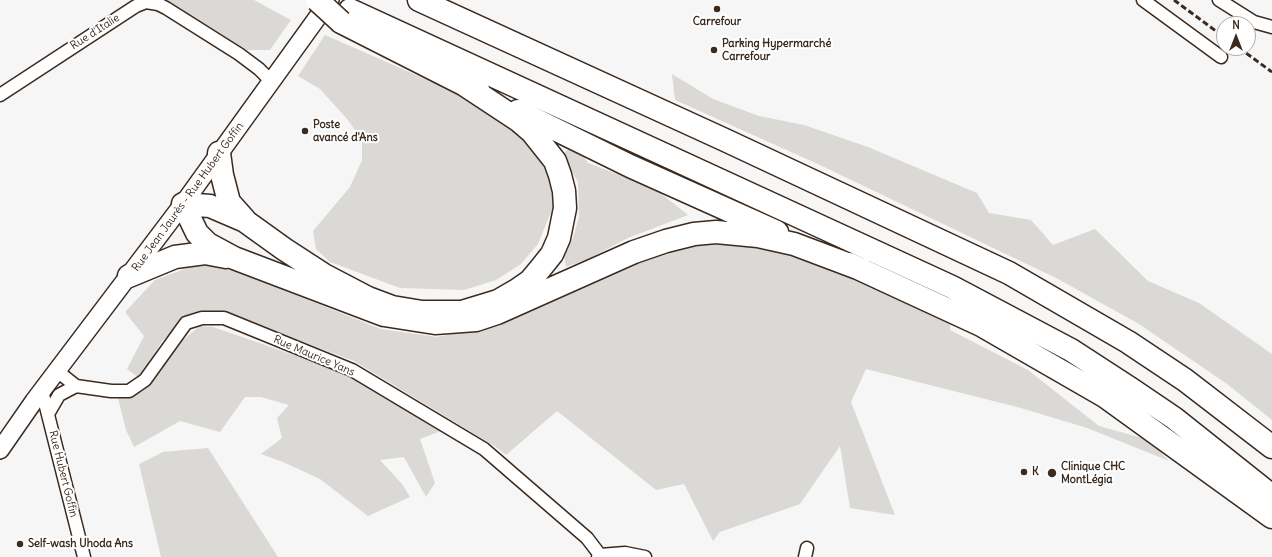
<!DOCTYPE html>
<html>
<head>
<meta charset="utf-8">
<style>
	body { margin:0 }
	#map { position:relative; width:1272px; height:557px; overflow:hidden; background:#f7f6f6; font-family:Delius,sans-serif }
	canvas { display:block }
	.north { position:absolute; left:1216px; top:16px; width:40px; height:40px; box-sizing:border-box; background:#fff; border:1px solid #b1aaa5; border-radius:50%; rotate:0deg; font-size:11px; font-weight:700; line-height:16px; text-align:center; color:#3b2a1e }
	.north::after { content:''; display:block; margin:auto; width:14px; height:18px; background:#3b2a1e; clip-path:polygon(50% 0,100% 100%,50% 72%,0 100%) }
</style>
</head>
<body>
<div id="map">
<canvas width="1272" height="557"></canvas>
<div class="north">N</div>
</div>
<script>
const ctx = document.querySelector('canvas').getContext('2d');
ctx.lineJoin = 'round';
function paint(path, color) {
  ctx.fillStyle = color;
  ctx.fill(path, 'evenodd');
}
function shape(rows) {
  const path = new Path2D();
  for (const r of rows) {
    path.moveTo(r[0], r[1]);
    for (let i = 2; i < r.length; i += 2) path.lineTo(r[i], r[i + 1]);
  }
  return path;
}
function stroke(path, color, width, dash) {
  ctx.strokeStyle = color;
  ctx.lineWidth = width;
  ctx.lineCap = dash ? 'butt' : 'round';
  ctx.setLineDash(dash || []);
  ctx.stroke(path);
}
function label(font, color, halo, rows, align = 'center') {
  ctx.font = font + ' Delius,sans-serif';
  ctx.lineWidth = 4;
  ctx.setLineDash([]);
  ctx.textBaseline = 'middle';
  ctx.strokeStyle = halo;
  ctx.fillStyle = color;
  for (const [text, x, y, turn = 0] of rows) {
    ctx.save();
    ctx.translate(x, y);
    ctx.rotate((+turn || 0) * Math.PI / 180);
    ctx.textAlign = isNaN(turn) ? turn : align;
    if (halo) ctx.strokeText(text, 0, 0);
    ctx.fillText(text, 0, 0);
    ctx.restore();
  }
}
paint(shape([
	[167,0,254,0,291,20,270,50,247,50],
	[325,35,471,99,512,128,542,159,555,187,553,207,538,244,521,264,496,280,464,290,400,288,330,262,316,249,313,231,350,187,362,160,362,140,347,119,320,89,298,76],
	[672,74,713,99,759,116,804,125,868,147,977,193,989,213,1031,220,1053,245,1095,229,1148,281,1199,303,1272,354,1272,420,1227,384,1139,324,1058,279,820,165,675,100],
	[569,148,578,148,588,163,654,188,688,215,628,238,590,258,566,267,564,256,573,238,579,217,578,182,562,155],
	[738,242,797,253,951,321,950,330,1028,370,1099,426,1149,440,1169,461,1087,428,1021,408,866,369,851,402,895,515,850,508,840,446,800,504,720,532,713,541,684,484,656,490,557,411,506,455,496,447,354,361,223,312,204,311,186,320,163,340,139,378,127,369,144,336,125,312,155,280,198,264,236,271,381,329,437,337,501,324,679,246],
	[200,326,213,327,346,373,388,400,415,413,441,431,420,439,435,483,426,497,404,457,380,460,402,484,410,497,368,516,320,479,283,462,261,454,282,438,277,418,289,405,261,397,245,397,220,432,180,421,134,447,126,430,118,398,142,392,177,345],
	[208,448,278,557,161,557,139,464,163,452]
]), '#dbd9d6');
const minor = shape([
	[1143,0,1221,57],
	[1219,0,1254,22,1272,27],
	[0,95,136,6,146,2,158,4,166,8,239,54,259,69,272,82],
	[57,371,76,386,111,391,129,391,145,380,186,323,202,318,224,318,352,370,484,449,587,538,600,555],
	[42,391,84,557],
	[48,414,59,395,76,386],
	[598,557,600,555,625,553,645,557],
	[805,557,807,548]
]);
const secondary = shape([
	[0,450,34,401,183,204,330,0]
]);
const motorway = shape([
	[419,0,725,140,1009,273,1128,342,1185,380,1272,447],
	[350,10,952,287,1071,350,1131,389,1174,418,1272,496],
	[341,22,479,92],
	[465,85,518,120,532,132,555,161,560,175,564,191,565,208,559,238,552,254,540,269,530,281,517,290,498,301,462,312,422,312,392,307,368,298,324,275,284,249,245,221,210,206,183,204,197,233,208,244,234,258,384,315,435,323,476,320,497,313,634,252,666,241,694,234,716,232,758,236,794,244,863,270],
	[518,111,630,166,777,232],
	[219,153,222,175,229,202,245,220],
	[849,264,981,325,1106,397,1272,517],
	[129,276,175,257,205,253,226,257]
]);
stroke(minor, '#3b2a1e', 15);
stroke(secondary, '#3b2a1e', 20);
stroke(motorway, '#3b2a1e', 25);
stroke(minor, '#fff', 12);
stroke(secondary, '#fff', 17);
stroke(motorway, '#fff', 22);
stroke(shape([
	[1174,0,1224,37],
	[1239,48,1272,72]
]), '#3b2a1e', 3, [6, 3]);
const motorwayBridge = shape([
	[317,0,341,22]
]);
stroke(motorwayBridge, '#3b2a1e', 25, []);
stroke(motorwayBridge, '#fff', 22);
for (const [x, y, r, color] of [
	[717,9,4,"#3b2a1e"],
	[714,50,4,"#3b2a1e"],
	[305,131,4,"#3b2a1e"],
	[1024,472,4,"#3b2a1e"],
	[1052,473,5,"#3b2a1e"],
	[20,544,4,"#3b2a1e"]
]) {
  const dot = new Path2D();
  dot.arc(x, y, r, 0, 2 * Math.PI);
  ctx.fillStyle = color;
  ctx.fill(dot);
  stroke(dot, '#fff', 1.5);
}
label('bold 11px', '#3b2a1e', '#fff', [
	["Carrefour",717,22,"center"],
	["Parking Hypermarché",722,44],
	["Carrefour",722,57],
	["Poste",313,125],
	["avancé d'Ans",313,138],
	["Clinique CHC",1061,467],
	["MontLégia",1061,480],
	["K",1032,472],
	["Self-wash Uhoda Ans",28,544]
], 'left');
label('11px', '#3b2a1e', '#fff', [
	["Rue d'Italie",95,32,-33],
	["Rue Jean Jaurès - Rue Hubert Goffin",188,197,-54],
	["Rue Maurice Yans",314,356,23],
	["Rue Hubert Goffin",63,474,76]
]);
</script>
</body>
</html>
